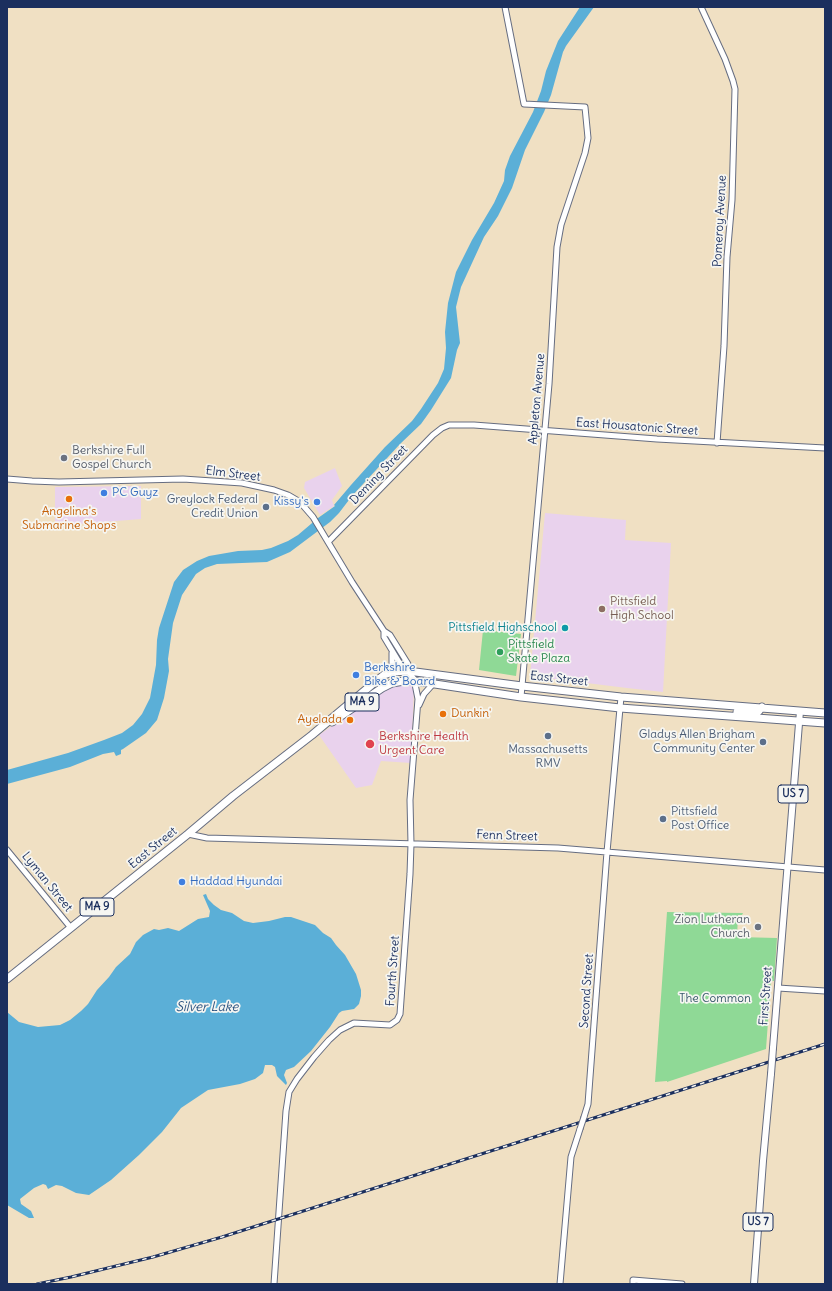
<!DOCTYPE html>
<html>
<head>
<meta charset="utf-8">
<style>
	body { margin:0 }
	#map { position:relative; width:832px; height:1291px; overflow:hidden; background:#f0e0c3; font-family:Delius,sans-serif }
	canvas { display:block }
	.frame { position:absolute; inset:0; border:8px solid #1b2f5e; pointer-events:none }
</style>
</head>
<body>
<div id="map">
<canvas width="832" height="1291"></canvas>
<div class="frame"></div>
</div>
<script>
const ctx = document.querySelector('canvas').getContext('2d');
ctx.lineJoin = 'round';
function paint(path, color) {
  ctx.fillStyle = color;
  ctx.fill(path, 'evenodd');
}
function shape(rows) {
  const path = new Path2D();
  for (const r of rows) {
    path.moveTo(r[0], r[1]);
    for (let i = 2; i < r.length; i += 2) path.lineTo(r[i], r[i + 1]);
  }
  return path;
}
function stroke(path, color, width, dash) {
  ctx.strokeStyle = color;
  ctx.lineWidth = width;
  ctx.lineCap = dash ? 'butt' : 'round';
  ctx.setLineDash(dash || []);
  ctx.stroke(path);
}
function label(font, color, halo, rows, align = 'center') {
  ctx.font = font + ' Delius,sans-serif';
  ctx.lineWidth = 3.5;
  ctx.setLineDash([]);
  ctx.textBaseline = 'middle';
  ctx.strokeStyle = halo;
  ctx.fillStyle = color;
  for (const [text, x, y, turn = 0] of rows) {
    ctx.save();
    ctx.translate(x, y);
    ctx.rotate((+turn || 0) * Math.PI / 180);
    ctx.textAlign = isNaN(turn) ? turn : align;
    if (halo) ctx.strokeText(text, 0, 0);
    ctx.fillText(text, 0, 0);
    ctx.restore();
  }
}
paint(shape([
	[335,468,342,486,332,500,334,506,320,515,304,488,305,482],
	[141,486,141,519,55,526,55,487],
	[545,513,626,520,625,540,671,543,663,692,627,688,530,676],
	[405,683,414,686,411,763,381,761,372,785,356,788,319,735,387,688]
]), '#e9d2ed');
paint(shape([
	[483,630,521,634,516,676,479,670],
	[667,912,743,913,742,915,738,915,737,937,777,938,774,981,771,981,766,1049,667,1082,667,1081,655,1082]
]), '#8fd996');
paint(shape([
	[580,7,594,7,566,46,563,52,551,95,544,112,525,150,512,188,498,216,484,237,461,287,456,307,460,343,457,350,451,378,431,410,421,424,400,444,352,496,339,513,330,522,290,552,267,562,217,564,205,568,196,574,182,595,173,623,168,659,169,671,164,698,157,720,146,733,123,749,121,750,121,754,116,756,114,752,103,754,70,767,7,784,7,770,68,753,104,740,122,733,133,725,142,714,150,698,156,665,157,640,159,628,174,582,183,570,197,561,209,556,238,551,262,550,271,548,288,541,298,535,318,518,335,506,334,505,351,485,385,447,412,421,421,409,438,383,444,369,446,348,445,332,448,303,456,272,472,240,494,203,504,181,505,170,510,156,533,112,541,91,546,71,558,41],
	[206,894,208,899,214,905,221,910,232,913,244,921,253,923,269,921,285,917,291,917,315,925,323,933,331,938,336,945,345,955,356,974,361,990,361,996,359,1004,354,1009,342,1011,339,1013,330,1027,311,1051,294,1067,286,1070,284,1075,287,1083,286,1085,277,1076,275,1067,272,1065,265,1065,263,1073,255,1079,240,1084,208,1090,181,1108,162,1132,139,1155,111,1180,89,1195,76,1193,62,1186,56,1185,48,1189,46,1185,43,1184,34,1188,20,1199,21,1204,31,1211,34,1218,29,1218,7,1205,7,1012,19,1022,38,1027,60,1025,70,1020,81,1011,88,1004,97,990,109,977,116,967,130,954,136,942,143,935,154,929,159,930,168,928,179,931,198,919,209,917,210,911,203,895]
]), '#5bafd7');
const minor = shape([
	[505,7,524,104,585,107,588,138,585,153,561,225,557,247,549,384,521,697],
	[701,7,725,59,733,81,735,89,732,200,727,257,724,346,717,443],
	[7,479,32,481,59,482,183,479,242,483,274,490,288,495,300,502,313,517,352,582,384,631,390,635,408,664,408,671],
	[328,542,433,435,442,428,449,425,474,425,657,439,825,448],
	[385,675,392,665,392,653],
	[419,705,424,694,433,684],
	[188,834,207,838,558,848,825,870],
	[7,850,71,928],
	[778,988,825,991],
	[584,1117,588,1104,590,1077,607,852,621,697],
	[274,1284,286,1111,289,1092,297,1079,314,1057,329,1040,340,1030,354,1023,390,1025,397,1020,400,1014,410,874,411,844,410,800,418,699,414,679,408,671,402,667,384,637,384,631],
	[560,1284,571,1157,580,1129],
	[633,1284,633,1280,682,1284]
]);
const major = shape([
	[773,1048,800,711],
	[754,1284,763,1161,771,1074]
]);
const highway = shape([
	[737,712,756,713,759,711,762,707],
	[332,722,382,688,392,683,404,681,415,681,521,697,620,708,825,723],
	[7,979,188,834,233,796,312,735,375,682,384,675,393,672,408,671,522,686,621,697,825,713]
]);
stroke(minor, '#666d81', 7);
stroke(major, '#666d81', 8);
stroke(highway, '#666d81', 9);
stroke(minor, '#fff', 5);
stroke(major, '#fff', 6);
stroke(highway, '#fff', 7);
const rail = shape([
	[37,1284,71,1277,153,1257,222,1237,825,1044]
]);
stroke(rail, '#1b2f5e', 3);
stroke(rail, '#f6f6f2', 1.5, [4.5]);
const minorBridge = shape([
	[580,1129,584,1117]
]);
const majorBridge = shape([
	[771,1074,773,1048]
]);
stroke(minorBridge, '#666d81', 7, []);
stroke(majorBridge, '#666d81', 8, []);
stroke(minorBridge, '#fff', 5);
stroke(majorBridge, '#fff', 6);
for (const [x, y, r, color] of [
	[64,458,4,"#6b7280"],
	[104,493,4,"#3f7fe0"],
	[69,499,4,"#e8710a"],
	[317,502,4,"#3f7fe0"],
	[266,507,4,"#5c6f8a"],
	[602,609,4,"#8d6e63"],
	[565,628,4,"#0f9aa8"],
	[500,652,4,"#2e9e5b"],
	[356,675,4,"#3f7fe0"],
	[443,714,4,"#e8710a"],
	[350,720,4,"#e8710a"],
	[548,736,4,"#5c6f8a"],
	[763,742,4,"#5c6f8a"],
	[370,744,5,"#e0444e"],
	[663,819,4,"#5c6f8a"],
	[182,882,4,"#3f7fe0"],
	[758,927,4,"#6b7280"]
]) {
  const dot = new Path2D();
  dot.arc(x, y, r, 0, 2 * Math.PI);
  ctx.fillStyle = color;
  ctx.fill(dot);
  stroke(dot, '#f6f6f2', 1.5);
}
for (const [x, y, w] of [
	[362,702,34],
	[793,794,30],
	[97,907,34],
	[758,1222,30]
]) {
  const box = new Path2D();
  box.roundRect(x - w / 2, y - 9, w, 18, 3);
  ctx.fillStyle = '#f6f6f2';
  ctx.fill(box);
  stroke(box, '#1b2f5e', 1);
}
label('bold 11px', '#1b2f5e', null, [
	["MA 9",362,702],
	["US 7",793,794],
	["MA 9",97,907],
	["US 7",758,1222]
]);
label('12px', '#1b2f5e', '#f6f6f2', [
	["Pomeroy Avenue",720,221,-87],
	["Appleton Avenue",537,399,-85],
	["East Housatonic Street",637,427,4],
	["Elm Street",233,474,7],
	["Deming Street",379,475,-46],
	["East Street",559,679,6],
	["Fenn Street",507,836,2],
	["East Street",153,848,-39],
	["Lyman Street",47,882,51],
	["Fourth Street",393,971,-86],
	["Second Street",587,991,-86],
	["First Street",766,996,-86]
]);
label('12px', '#5b616d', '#f6f6f2', [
	["Berkshire Full",72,451],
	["Gospel Church",72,465],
	["Zion Lutheran",750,920,"right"],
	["Church",750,934,"right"]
], 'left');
label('12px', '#366cbe', '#f6f6f2', [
	["PC Guyz",112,493],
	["Kissy's",309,502,"right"],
	["Berkshire",364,668],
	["Bike & Board",364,682],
	["Haddad Hyundai",190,882]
], 'left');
label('12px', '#4e5e75', '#f6f6f2', [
	["Greylock Federal",258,500],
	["Credit Union",258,514],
	["Gladys Allen Brigham",755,735],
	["Community Center",755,749],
	["Massachusetts",548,750,"center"],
	["RMV",548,764,"center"],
	["Pittsfield",671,812,"left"],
	["Post Office",671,826,"left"]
], 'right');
label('12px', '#c56008', '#f6f6f2', [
	["Angelina's",69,512],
	["Submarine Shops",69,526],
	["Dunkin'",451,714,"left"],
	["Ayelada",342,720,"right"]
]);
label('12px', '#785e54', '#f6f6f2', [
	["Pittsfield",610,602],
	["High School",610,616]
], 'left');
label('12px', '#0d838f', '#f6f6f2', [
	["Pittsfield Highschool",557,628]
], 'right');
label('12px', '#27864d', '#f6f6f2', [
	["Pittsfield",508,645],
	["Skate Plaza",508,659]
], 'left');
label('12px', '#be3a42', '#f6f6f2', [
	["Berkshire Health",379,737],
	["Urgent Care",379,751]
], 'left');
label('12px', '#385a6c', '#f6f6f2', [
	["The Common",715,999]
]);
label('italic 13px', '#2e5582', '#f6f6f2', [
	["Silver Lake",207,1007]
]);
</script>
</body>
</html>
